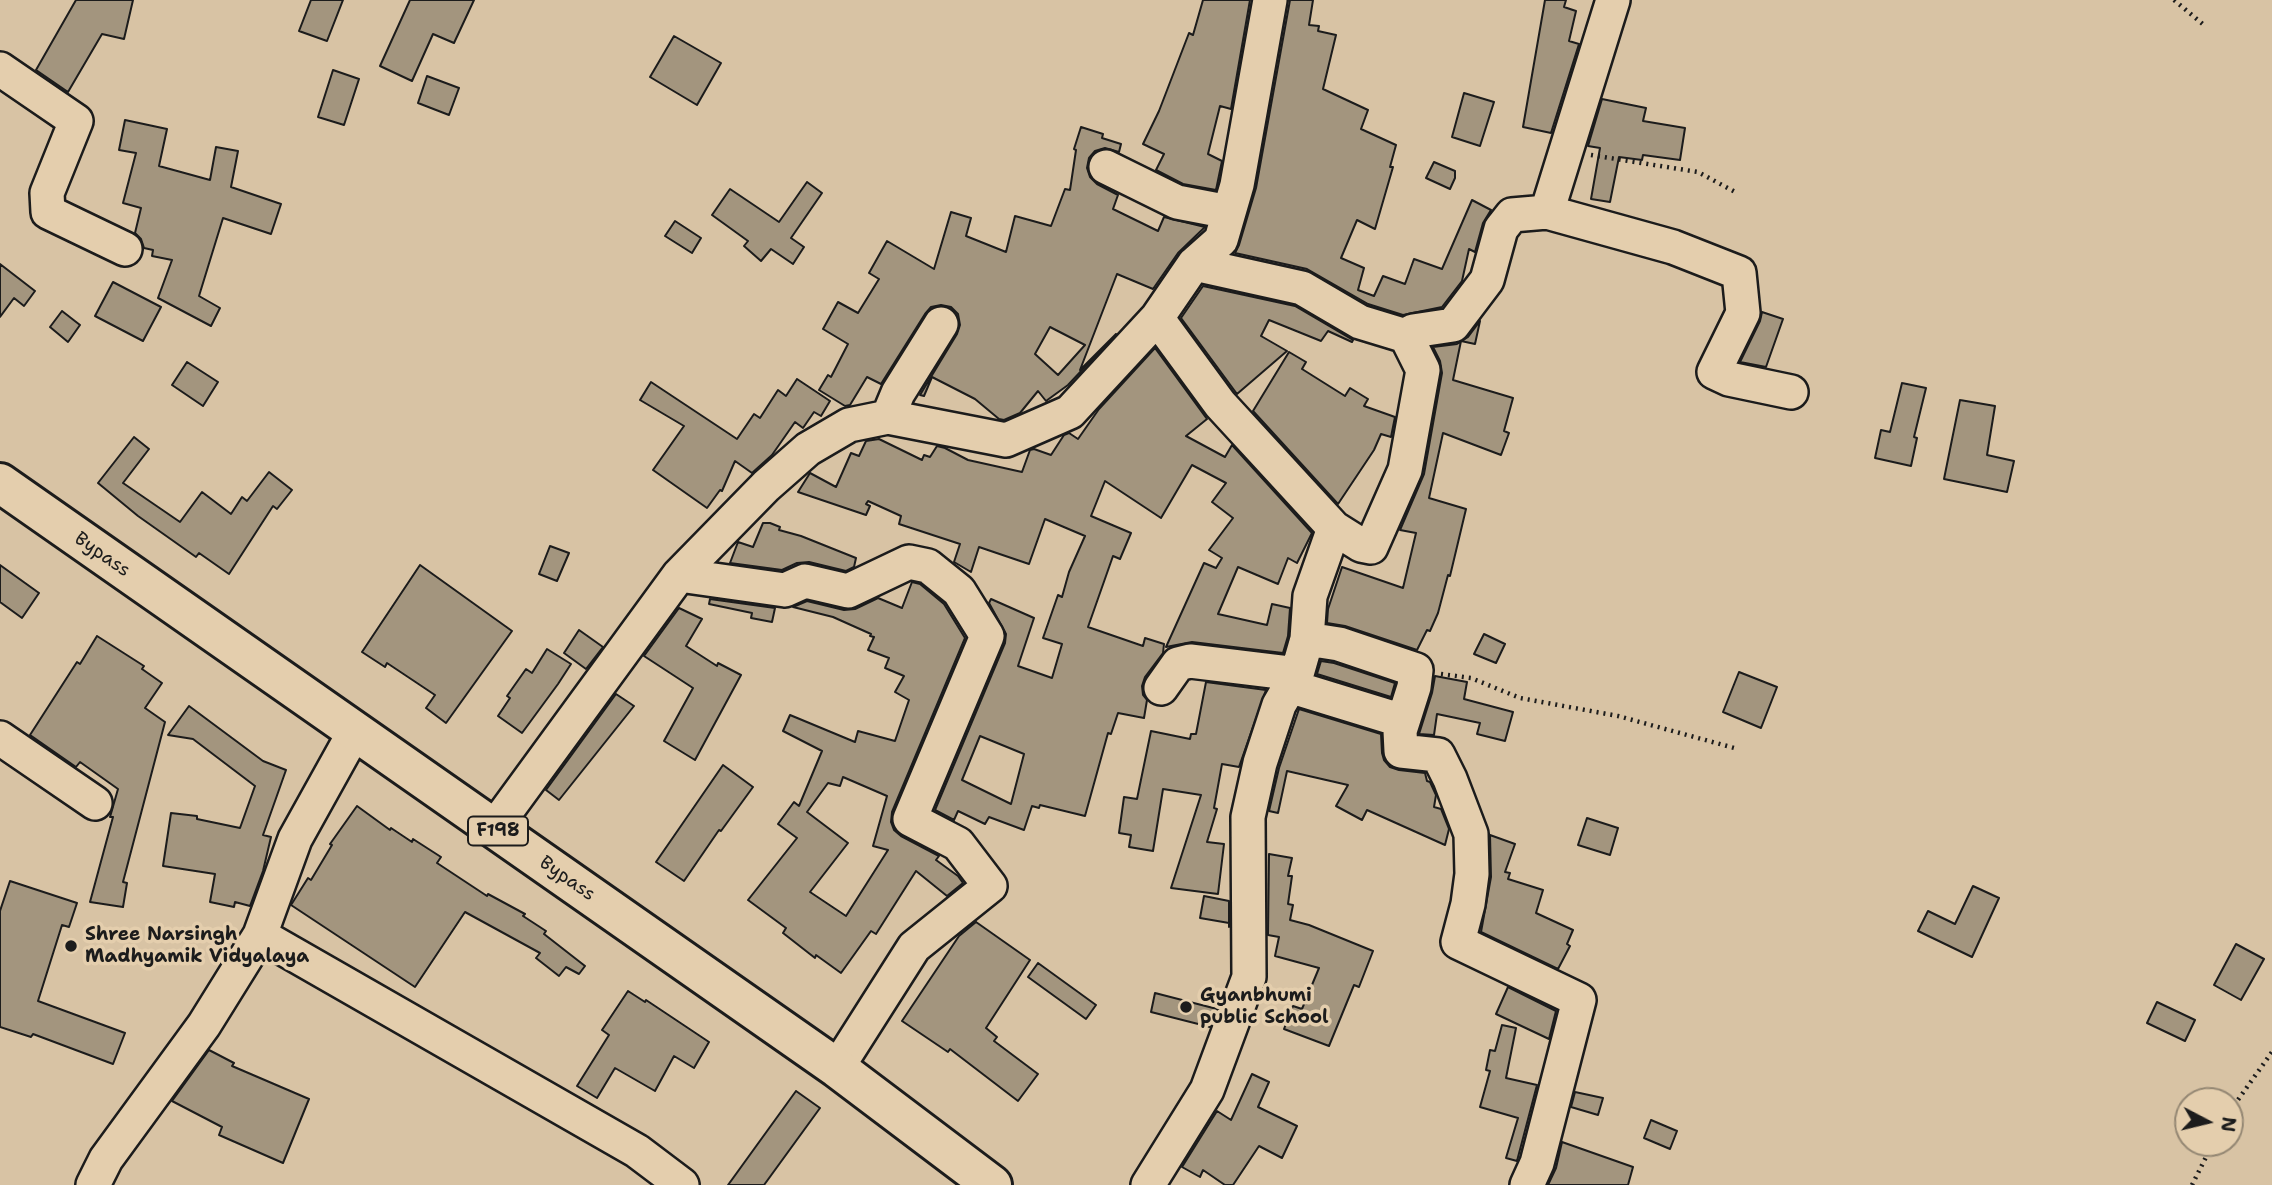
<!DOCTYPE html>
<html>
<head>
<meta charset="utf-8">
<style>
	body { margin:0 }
	#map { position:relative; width:2272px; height:1185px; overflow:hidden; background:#d8c3a4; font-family:"Shantell Sans",sans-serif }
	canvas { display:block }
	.north { position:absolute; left:2174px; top:1087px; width:70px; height:70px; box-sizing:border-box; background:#e4cead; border:2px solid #948773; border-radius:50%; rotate:97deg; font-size:19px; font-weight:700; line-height:28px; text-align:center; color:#1c1c1c }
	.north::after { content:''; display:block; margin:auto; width:24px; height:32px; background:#1c1c1c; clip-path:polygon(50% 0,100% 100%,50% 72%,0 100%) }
</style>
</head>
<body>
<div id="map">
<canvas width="2272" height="1185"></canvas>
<div class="north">N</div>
</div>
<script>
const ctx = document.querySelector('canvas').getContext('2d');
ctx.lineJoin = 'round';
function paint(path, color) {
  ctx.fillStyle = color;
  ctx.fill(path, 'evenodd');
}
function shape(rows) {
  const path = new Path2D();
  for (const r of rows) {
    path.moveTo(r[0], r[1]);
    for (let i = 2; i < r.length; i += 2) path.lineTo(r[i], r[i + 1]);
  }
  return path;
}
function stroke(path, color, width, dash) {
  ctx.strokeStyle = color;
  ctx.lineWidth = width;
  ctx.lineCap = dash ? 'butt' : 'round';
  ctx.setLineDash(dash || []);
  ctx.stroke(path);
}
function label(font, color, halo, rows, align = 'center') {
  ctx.font = font + ' "Shantell Sans",sans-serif';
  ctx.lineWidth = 7;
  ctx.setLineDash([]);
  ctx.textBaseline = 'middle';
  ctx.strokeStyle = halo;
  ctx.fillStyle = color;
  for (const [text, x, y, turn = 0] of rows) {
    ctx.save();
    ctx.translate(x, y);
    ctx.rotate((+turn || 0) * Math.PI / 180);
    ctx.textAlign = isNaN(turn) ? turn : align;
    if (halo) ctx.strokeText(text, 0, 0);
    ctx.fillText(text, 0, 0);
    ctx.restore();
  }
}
const building = shape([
	[76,0,133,0,124,39,102,34,68,92,36,70,76,0],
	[311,0,343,0,327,41,299,31,311,0],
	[410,0,474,0,454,43,433,34,412,81,380,66,410,0],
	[1203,0,1250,0,1231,109,1220,106,1208,154,1222,161,1216,190,1183,184,1156,170,1164,154,1143,144,1159,111,1189,33,1193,35,1203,0],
	[1290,0,1313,0,1309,25,1319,26,1318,31,1336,35,1323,89,1368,110,1361,129,1396,145,1390,167,1393,167,1375,229,1357,220,1341,258,1364,268,1358,290,1374,296,1383,276,1405,284,1414,259,1442,269,1472,200,1491,210,1483,223,1475,252,1469,249,1462,281,1442,307,1403,315,1368,304,1307,269,1235,253,1239,245,1256,188,1290,0],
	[1545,0,1566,0,1564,7,1576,11,1569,41,1579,44,1551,133,1523,127,1545,0],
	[674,36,721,63,697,105,650,77,674,36],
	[333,70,359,79,344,125,318,117,333,70],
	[427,76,459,88,449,115,418,103,427,76],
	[1464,93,1494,102,1480,146,1452,137,1464,93],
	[1602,99,1646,108,1643,121,1685,128,1680,160,1643,155,1642,160,1619,157,1610,202,1591,199,1600,148,1588,146,1602,99],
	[125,120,167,129,159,166,210,180,216,147,238,151,231,187,281,204,271,234,223,218,199,296,220,308,211,326,158,298,172,260,152,256,153,250,144,248,141,239,135,233,141,208,123,203,136,153,119,150,125,120],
	[1081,127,1103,134,1102,138,1121,144,1119,152,1105,148,1095,151,1089,158,1087,168,1090,177,1097,184,1118,195,1113,209,1158,231,1164,217,1205,227,1178,253,1153,289,1117,274,1080,370,1116,334,1068,385,1046,401,1038,391,1020,413,1004,420,999,419,975,399,932,377,924,396,920,395,957,334,960,325,958,314,951,307,941,305,931,307,925,314,881,384,867,377,850,405,845,406,819,390,828,375,831,377,848,344,823,329,838,302,858,313,879,279,869,273,887,241,934,269,951,212,971,218,966,236,1006,252,1015,216,1051,226,1065,189,1070,190,1076,150,1074,149,1081,127],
	[1050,327,1085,345,1058,375,1035,354,1050,327],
	[1434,162,1455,171,1455,178,1450,189,1426,178,1434,162],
	[807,182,822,193,791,238,804,247,793,264,771,249,761,261,744,246,748,241,712,215,730,189,779,222,807,182],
	[675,221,701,238,692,253,665,236,675,221],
	[0,264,35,291,24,306,14,298,0,317,0,264],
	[113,282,161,307,143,341,95,316,113,282],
	[1203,286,1295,306,1353,340,1352,342,1328,331,1321,341,1269,320,1261,336,1287,351,1237,394,1181,318,1203,286],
	[62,311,80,325,68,342,50,327,62,311],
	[1762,312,1783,319,1766,367,1740,362,1760,321,1762,312],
	[1480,321,1475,344,1461,341,1453,380,1513,398,1504,431,1509,433,1501,455,1443,433,1429,498,1466,509,1450,576,1448,575,1438,613,1430,631,1427,630,1417,650,1345,626,1327,623,1328,609,1342,567,1403,588,1416,533,1400,530,1424,474,1442,373,1440,361,1433,347,1457,344,1468,337,1480,321],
	[1155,348,1207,419,1186,436,1225,457,1232,445,1312,533,1297,563,1288,558,1278,584,1238,567,1218,614,1267,625,1272,604,1290,608,1288,636,1283,653,1192,642,1166,647,1204,563,1216,568,1222,558,1209,550,1233,518,1212,502,1226,483,1192,465,1161,518,1105,481,1091,516,1131,533,1120,559,1113,556,1088,627,1143,646,1145,638,1164,644,1163,653,1145,677,1142,686,1143,695,1147,700,1144,718,1118,713,1111,734,1108,733,1085,816,1040,805,1039,808,1032,806,1024,830,989,817,985,824,958,811,954,820,935,810,1005,643,1006,634,989,603,991,599,1034,618,1018,666,1052,678,1062,644,1043,638,1058,595,1062,597,1069,572,1085,536,1045,519,1029,564,979,547,971,572,954,562,960,544,899,524,901,516,868,501,866,504,870,506,866,515,798,492,810,473,836,487,851,453,859,456,866,441,879,439,922,460,924,455,930,457,937,446,945,448,968,460,1022,472,1030,450,1034,449,1051,455,1064,435,1069,433,1078,439,1099,409,1155,348],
	[980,736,1024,754,1011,804,962,780,980,736],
	[1289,352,1306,362,1302,369,1345,396,1350,388,1368,399,1364,406,1395,417,1391,437,1381,434,1374,450,1338,504,1253,411,1289,352],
	[187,362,218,382,203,406,172,385,187,362],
	[797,379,830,401,821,416,814,412,803,428,795,422,772,455,752,473,735,461,722,491,720,490,707,508,653,470,684,426,640,400,651,382,737,439,754,414,760,418,778,390,786,396,797,379],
	[1902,383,1926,388,1914,437,1917,438,1911,466,1875,458,1881,430,1890,432,1902,383],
	[1960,400,1995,406,1987,455,2014,461,2007,492,1944,479,1960,400],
	[134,437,149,449,123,483,180,522,202,492,231,514,242,497,247,501,269,472,292,490,277,509,273,506,229,574,199,553,196,557,138,516,98,483,134,437],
	[763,523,770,523,780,527,779,530,801,536,856,558,854,567,846,571,809,562,797,563,782,570,730,563,738,542,753,547,763,523],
	[550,546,569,553,557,581,539,574,550,546],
	[0,565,39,593,22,618,0,602,0,565],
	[420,565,512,631,446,723,426,708,435,695,387,663,385,667,362,652,420,565],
	[912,582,920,584,944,604,965,638,892,812,891,822,894,830,901,836,939,856,936,860,958,876,963,883,947,896,916,871,876,934,871,931,841,973,816,955,815,958,783,933,786,928,748,900,797,838,778,824,794,802,799,806,822,751,783,731,790,715,855,742,858,731,895,741,909,700,895,692,904,676,885,668,889,658,868,650,874,637,870,636,871,634,833,617,793,607,807,601,844,610,855,609,878,598,902,608,912,582],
	[843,777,887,796,873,846,888,850,846,916,810,892,848,843,807,812,828,783,840,786,843,777],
	[710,599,775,608,772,622,751,618,752,613,709,604,710,599],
	[679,608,702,619,686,646,717,666,718,663,741,675,695,760,664,741,693,688,644,656,679,608],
	[579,630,603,647,586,669,564,653,579,630],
	[1484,634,1505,644,1496,663,1474,654,1484,634],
	[97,636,144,666,142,669,162,683,145,708,165,722,123,882,127,883,123,907,90,902,113,817,110,817,118,789,80,762,76,767,30,735,77,662,80,664,97,636],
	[547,649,571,664,558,684,522,733,498,716,510,698,507,696,526,669,532,673,547,649],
	[1321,661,1334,663,1395,683,1391,697,1317,674,1321,661],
	[1739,672,1777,687,1761,728,1723,712,1739,672],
	[1435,676,1467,682,1464,699,1513,712,1505,741,1477,734,1480,723,1437,714,1434,735,1419,734,1432,693,1435,676],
	[1206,682,1266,690,1239,767,1222,764,1214,808,1217,809,1207,842,1224,844,1218,894,1171,888,1201,795,1163,789,1153,851,1129,847,1131,835,1119,833,1124,797,1137,799,1151,731,1190,739,1191,734,1196,734,1206,682],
	[616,694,634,706,559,800,546,790,616,694],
	[189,706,263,761,286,770,263,835,271,837,263,871,250,906,235,902,234,907,210,902,215,874,163,866,171,813,197,816,197,819,240,828,255,786,193,739,168,735,189,706],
	[1299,709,1381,734,1382,753,1384,760,1390,767,1399,770,1425,773,1427,781,1430,782,1436,795,1434,807,1441,809,1449,829,1445,845,1367,810,1362,820,1336,806,1348,785,1287,771,1278,813,1269,811,1279,768,1299,709],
	[723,765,753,787,721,831,719,830,684,881,656,862,723,765],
	[357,806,390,830,391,828,412,842,413,839,441,857,437,863,487,896,488,894,525,914,523,916,546,931,544,934,585,966,579,974,566,967,559,976,536,958,540,953,465,912,415,987,291,905,308,878,311,880,332,845,330,844,357,806],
	[1587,818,1618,828,1610,855,1578,845,1587,818],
	[1490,835,1515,844,1505,872,1510,873,1508,879,1543,890,1536,913,1573,930,1567,944,1570,946,1558,969,1481,932,1491,877,1490,835],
	[1269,854,1292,858,1288,876,1292,876,1288,904,1293,905,1290,920,1309,925,1373,951,1359,987,1354,985,1329,1046,1284,1029,1293,1006,1302,1009,1319,968,1275,956,1279,937,1268,935,1269,854],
	[10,881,77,903,69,927,62,925,38,1001,125,1033,113,1064,33,1034,31,1037,0,1027,0,911,10,881],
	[1973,886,1999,898,1972,957,1918,931,1928,911,1955,924,1973,886],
	[1204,896,1229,901,1229,927,1229,923,1200,918,1204,896],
	[976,922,1030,960,986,1028,997,1037,994,1041,1038,1074,1018,1101,950,1049,948,1052,902,1021,959,936,976,922],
	[2236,944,2264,959,2241,1000,2214,985,2236,944],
	[1038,963,1096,1005,1086,1019,1028,977,1038,963],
	[1508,987,1556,1011,1549,1039,1496,1014,1508,987],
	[628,991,645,1002,646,1000,709,1042,694,1068,674,1056,655,1091,615,1068,597,1098,577,1086,609,1035,602,1030,628,991],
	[1155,993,1217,1009,1210,1027,1151,1012,1155,993],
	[2157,1002,2195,1020,2185,1041,2147,1023,2157,1002],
	[1502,1025,1516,1028,1506,1078,1537,1085,1517,1161,1506,1158,1518,1118,1480,1107,1490,1071,1486,1070,1490,1050,1495,1051,1502,1025],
	[209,1050,234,1063,232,1066,309,1099,283,1163,219,1135,222,1127,172,1101,209,1050],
	[1252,1074,1269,1082,1258,1107,1297,1126,1282,1158,1259,1146,1233,1185,1225,1185,1203,1170,1200,1177,1182,1167,1217,1111,1231,1120,1252,1074],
	[796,1091,820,1108,764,1185,728,1185,796,1091],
	[1575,1092,1603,1098,1598,1115,1571,1107,1575,1092],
	[1651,1120,1677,1131,1670,1149,1644,1138,1651,1120],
	[1562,1142,1633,1167,1628,1185,1548,1185,1556,1168,1562,1142]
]);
paint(building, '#a3957e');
stroke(building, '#1c1c1c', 2);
const minor = shape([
	[0,69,76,121,47,193,48,212,125,249],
	[1106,167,1177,202,1229,212],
	[1547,212,1673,247,1739,273,1743,313,1714,372,1729,379,1791,392],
	[1194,264,1302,288,1360,322,1406,336],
	[1157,318,1194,264,1221,240,1237,185,1270,0],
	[888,417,898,393,941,324],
	[1334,528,1361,545,1371,547,1405,470,1423,370,1406,336,1413,331,1453,325,1487,280,1501,229,1512,215,1547,212,1613,0],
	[679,575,785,590,805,581,848,591,909,562,928,566,959,591,987,636,910,819,958,844,990,886,914,947,837,1068],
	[1307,639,1339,644,1416,670,1414,687,1400,731,1401,751,1438,755,1450,779,1471,834,1472,874,1468,904,1458,942,1579,1000,1537,1163,1527,1185],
	[1289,686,1403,721],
	[1161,688,1178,664,1190,661,1297,674],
	[0,738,95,803],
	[494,828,679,575,766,486,808,449,849,425,888,417,1006,440,1070,412,1157,318,1220,404,1334,528,1310,596,1307,639,1297,674,1279,705,1260,763,1248,817,1249,977,1207,1090,1148,1185],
	[260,935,637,1151,682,1185],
	[93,1185,106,1159,204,1025,260,935,295,839,355,731]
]);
const major = shape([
	[0,483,837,1068,992,1185]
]);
stroke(minor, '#1c1c1c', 38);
stroke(major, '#1c1c1c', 44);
stroke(shape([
	[2174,0,2204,25],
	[1591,155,1698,172,1737,193],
	[1441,674,1471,678,1520,698,1618,716,1738,749],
	[2230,1111,2272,1052],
	[2192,1185,2213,1143]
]), '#1c1c1c', 4.5, [2, 5]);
stroke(minor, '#e4cead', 33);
stroke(major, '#e4cead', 38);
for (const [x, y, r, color] of [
	[71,946,7,"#1c1c1c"],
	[1186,1007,7,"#1c1c1c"]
]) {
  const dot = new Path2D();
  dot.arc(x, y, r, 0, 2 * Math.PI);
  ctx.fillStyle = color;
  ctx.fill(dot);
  stroke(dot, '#e4cead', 2.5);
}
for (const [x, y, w] of [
	[498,831,60]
]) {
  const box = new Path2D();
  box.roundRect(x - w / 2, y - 14.5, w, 29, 5);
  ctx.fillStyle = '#e4cead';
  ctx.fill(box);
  stroke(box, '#1c1c1c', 2);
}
label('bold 18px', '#1c1c1c', null, [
	["F198",498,831]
]);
label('19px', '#1c1c1c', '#e4cead', [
	["Bypass",102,555,35],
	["Bypass",567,879,35]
]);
label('bold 19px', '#1c1c1c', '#e4cead', [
	["Shree Narsingh",85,935],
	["Madhyamik Vidyalaya",85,957],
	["Gyanbhumi",1200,996],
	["public School",1200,1018]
], 'left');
</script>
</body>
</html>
